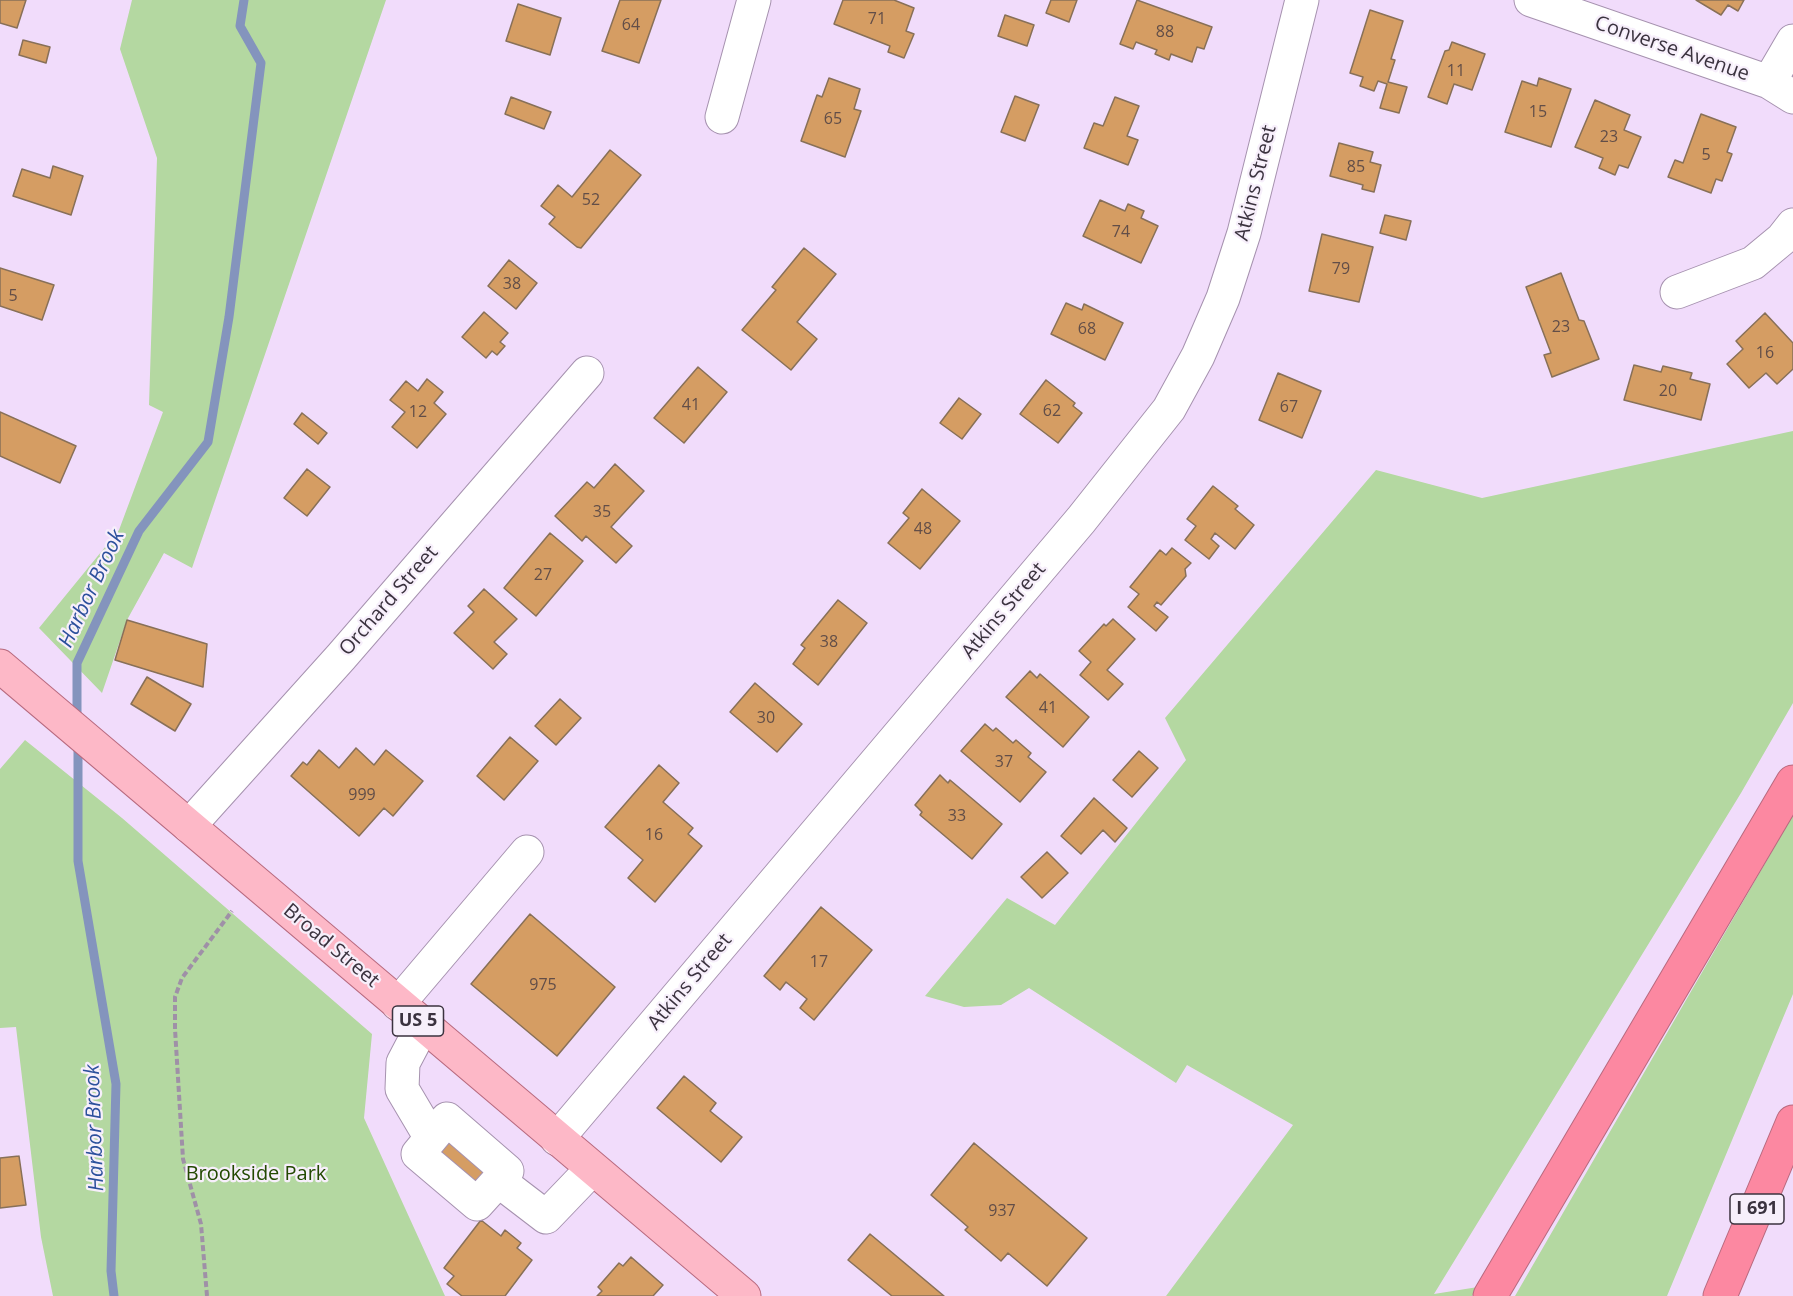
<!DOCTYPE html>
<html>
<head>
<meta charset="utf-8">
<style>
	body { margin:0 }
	canvas { display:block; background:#f1dcfb }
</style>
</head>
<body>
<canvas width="1793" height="1296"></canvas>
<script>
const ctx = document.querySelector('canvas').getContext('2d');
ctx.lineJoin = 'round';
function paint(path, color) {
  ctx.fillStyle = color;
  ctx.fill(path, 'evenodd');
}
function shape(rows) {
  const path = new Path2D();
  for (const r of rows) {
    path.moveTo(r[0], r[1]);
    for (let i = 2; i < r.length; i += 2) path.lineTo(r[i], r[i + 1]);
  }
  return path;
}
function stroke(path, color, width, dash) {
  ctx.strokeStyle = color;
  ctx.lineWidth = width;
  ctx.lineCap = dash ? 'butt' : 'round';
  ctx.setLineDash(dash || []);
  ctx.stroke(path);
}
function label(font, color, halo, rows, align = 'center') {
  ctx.font = font + ' "Open Sans",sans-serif';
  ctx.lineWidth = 4.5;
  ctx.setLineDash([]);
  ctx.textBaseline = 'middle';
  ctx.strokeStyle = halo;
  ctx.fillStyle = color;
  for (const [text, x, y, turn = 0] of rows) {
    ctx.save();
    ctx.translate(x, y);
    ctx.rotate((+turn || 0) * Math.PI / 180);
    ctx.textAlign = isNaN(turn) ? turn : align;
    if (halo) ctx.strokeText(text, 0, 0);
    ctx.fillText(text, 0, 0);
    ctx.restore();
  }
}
paint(shape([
	[132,0,386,0,192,568,164,553,127,620,102,693,39,628,119,530,163,412,149,405,157,158,120,49],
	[1793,431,1793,703,1741,793,1434,1294,1478,1287,1472,1296,1166,1296,1293,1125,1187,1065,1176,1083,1029,988,1001,1005,964,1007,925,996,1007,898,1055,925,1186,760,1165,718,1376,470,1482,498],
	[25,740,122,818,372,1034,364,1118,445,1296,53,1296,41,1237,16,1027,0,1028,0,769],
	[1793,815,1793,994,1667,1296,1515,1296]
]), '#b4d8a1');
stroke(shape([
	[77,721,77,663,139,531,208,442,229,317,261,63,240,26,244,0],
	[78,741,78,861,116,1084,111,1271,114,1296]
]), '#8494bd', 9);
const building = shape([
	[0,0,26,0,17,28,0,23,0,0],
	[620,0,661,0,639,63,602,51,620,0],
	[843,0,894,0,914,8,906,31,914,34,904,58,888,52,890,46,834,24,843,0],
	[1051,0,1077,0,1069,22,1046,13,1051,0],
	[1137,0,1212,27,1204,49,1197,47,1192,62,1171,54,1169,60,1155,54,1157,50,1136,42,1133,49,1120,44,1137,0],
	[1696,0,1744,0,1738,11,1728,5,1721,15,1696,0],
	[518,4,561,18,550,55,506,41,518,4],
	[1370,10,1403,21,1391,59,1395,60,1388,82,1407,87,1399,113,1380,108,1387,84,1378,81,1374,91,1360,86,1363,77,1350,73,1370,10],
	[1005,15,1034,25,1027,46,998,36,1005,15],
	[23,40,50,47,46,63,19,55,23,40],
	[1452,42,1485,54,1472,90,1454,84,1447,104,1428,97,1445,51,1449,50,1452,42],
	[829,78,860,89,854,109,861,111,845,157,801,141,817,95,822,97,829,78],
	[1539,78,1571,89,1551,147,1505,132,1522,81,1537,86,1539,78],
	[1015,96,1039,105,1025,141,1001,132,1015,96],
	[511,97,551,112,544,129,505,114,511,97],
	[1115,97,1139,106,1127,136,1138,140,1128,165,1084,148,1094,123,1103,126,1115,97],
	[1595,100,1630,115,1624,130,1641,137,1628,168,1619,165,1615,175,1599,168,1603,158,1575,147,1595,100],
	[1701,114,1736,127,1727,152,1732,154,1722,181,1716,179,1711,193,1668,177,1675,160,1683,163,1701,114],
	[1339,143,1373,152,1370,162,1381,165,1374,192,1362,189,1363,185,1330,176,1339,143],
	[610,150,641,175,581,248,577,247,549,224,555,217,541,206,558,185,572,197,610,150],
	[53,166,83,176,71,215,13,196,22,169,50,178,53,166],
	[1100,200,1125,211,1128,204,1144,211,1141,218,1158,226,1141,263,1083,236,1100,200],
	[1385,215,1411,221,1406,240,1380,233,1385,215],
	[1322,234,1373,247,1359,302,1309,291,1322,234],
	[804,248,836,274,797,322,817,339,791,370,742,330,776,290,772,287,804,248],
	[509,260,537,283,516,309,488,286,509,260],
	[0,268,54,285,42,320,0,306,0,268],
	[1561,273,1579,320,1584,321,1599,359,1552,377,1544,355,1551,353,1526,287,1561,273],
	[1066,303,1082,310,1084,304,1123,323,1105,360,1051,334,1066,303],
	[484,312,508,333,500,342,505,346,497,355,492,351,486,358,462,337,484,312],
	[1765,313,1793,343,1793,369,1777,384,1766,373,1749,388,1727,364,1743,349,1736,341,1765,313],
	[1634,365,1661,372,1663,366,1692,373,1690,379,1710,384,1701,420,1624,400,1634,365],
	[698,367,727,392,684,443,654,418,698,367],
	[1278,373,1321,391,1302,438,1259,420,1278,373],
	[427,379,443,392,434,403,446,414,417,448,392,427,405,412,390,400,406,381,418,391,427,379],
	[1046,380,1075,403,1073,406,1082,413,1058,443,1020,414,1046,380],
	[959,398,981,414,962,439,940,423,959,398],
	[0,412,76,446,60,483,0,456,0,412],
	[302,413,327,433,318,444,294,424,302,413],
	[615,464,644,491,611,527,632,546,616,563,586,536,582,541,555,516,587,482,594,488,615,464],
	[307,469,330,487,307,516,284,498,307,469],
	[1213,486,1238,506,1235,509,1254,525,1235,549,1215,533,1211,539,1219,546,1209,559,1185,540,1196,526,1187,519,1213,486],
	[922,489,960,521,920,569,888,543,909,518,903,513,922,489],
	[550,533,583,561,536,616,504,588,550,533],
	[1172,548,1191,563,1185,569,1186,576,1161,605,1157,602,1154,606,1168,617,1156,631,1128,607,1139,594,1130,587,1160,550,1166,555,1172,548],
	[484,589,517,619,494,642,507,654,493,669,454,633,474,612,468,606,484,589],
	[838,600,867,623,818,685,793,664,805,648,801,645,838,600],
	[1113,619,1135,639,1107,670,1123,684,1108,700,1080,675,1091,662,1079,651,1104,624,1106,626,1113,619],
	[127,620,207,644,203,687,115,660,127,620],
	[1030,671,1037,678,1040,674,1089,717,1063,747,1006,697,1030,671],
	[147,677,191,704,175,731,131,704,147,677],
	[755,683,802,724,777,752,730,712,755,683],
	[560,699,581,718,556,745,535,726,560,699],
	[985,724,993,731,996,728,1013,743,1016,740,1031,753,1028,757,1046,772,1020,802,961,751,985,724],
	[510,737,538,761,504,800,477,776,510,737],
	[356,748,374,765,386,750,423,781,393,816,384,808,359,836,291,776,303,762,307,765,319,750,339,768,356,748],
	[1139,751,1158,768,1132,797,1113,780,1139,751],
	[659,765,679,783,663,802,693,828,688,834,702,846,655,902,628,878,643,860,605,827,659,765],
	[940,775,948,783,950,780,1002,824,972,859,920,815,922,812,915,805,940,775],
	[1094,798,1127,828,1115,842,1103,830,1081,854,1061,836,1094,798],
	[1047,852,1068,873,1042,898,1021,877,1047,852],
	[821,907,872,950,814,1020,800,1008,807,999,786,982,780,990,764,976,821,907],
	[530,914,615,987,557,1056,471,984,530,914],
	[684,1076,716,1103,710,1111,742,1137,721,1162,657,1108,684,1076],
	[451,1128,496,1166,474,1191,430,1153,451,1128],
	[974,1143,1087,1238,1047,1286,1008,1253,1001,1261,965,1230,968,1227,931,1195,974,1143],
	[19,1156,26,1205,0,1208,0,1158,19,1156],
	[481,1220,501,1236,505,1230,521,1243,517,1248,532,1260,505,1296,462,1296,447,1284,454,1276,444,1268,481,1220],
	[870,1234,944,1296,892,1296,848,1260,870,1234],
	[631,1257,663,1285,653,1296,597,1296,602,1291,598,1287,619,1263,623,1266,631,1257]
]);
paint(building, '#d59d63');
stroke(building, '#887058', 1.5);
const minor = shape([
	[1531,0,1769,82,1793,97],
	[1769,82,1793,41],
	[722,117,754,0],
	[1677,292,1753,263,1782,239,1793,225],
	[189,826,341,657,587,373],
	[398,1004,527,852],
	[423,1025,403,1063,402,1089,431,1138],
	[447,1119,507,1171,477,1204,418,1154,447,1119],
	[557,1139,1081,520,1169,409,1198,356,1223,298,1244,233,1302,0],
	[499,1181,546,1217,592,1169]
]);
const major = shape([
	[0,666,744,1296]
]);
const highway = shape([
	[1490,1296,1793,782],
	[1720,1296,1793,1122]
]);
stroke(minor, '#a692af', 35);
stroke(major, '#b86a7f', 35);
stroke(highway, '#b86a7f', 35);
stroke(shape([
	[207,1296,201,1224,183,1159,175,1029,175,997,182,978,232,911]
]), '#9f90a7', 4, [6, 3]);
stroke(minor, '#fff', 33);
stroke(major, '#fdb8c7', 33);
stroke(highway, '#fc88a1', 33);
label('16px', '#624e48', null, [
	["71",877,19],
	["64",631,25],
	["88",1165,32],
	["11",1456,71],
	["15",1538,112],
	["65",833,119],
	["23",1609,137],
	["5",1706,155],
	["85",1356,167],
	["52",591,200],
	["74",1121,232],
	["79",1341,269],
	["38",512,284],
	["5",13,296],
	["23",1561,327],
	["68",1087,329],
	["16",1765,353],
	["20",1668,391],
	["41",691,405],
	["67",1289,407],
	["62",1052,411],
	["12",418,412],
	["35",602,512],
	["48",923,529],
	["27",543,575],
	["38",829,642],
	["41",1048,708],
	["30",766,718],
	["37",1004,762],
	["999",362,795],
	["33",957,816],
	["16",654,835],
	["17",819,962],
	["975",543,985],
	["937",1002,1211]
]);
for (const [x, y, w] of [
	[418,1021,51],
	[1757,1209,54]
]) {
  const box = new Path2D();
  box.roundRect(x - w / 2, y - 15, w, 30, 4.5);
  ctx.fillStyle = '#f7effb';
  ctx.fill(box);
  stroke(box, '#3b333f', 1.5);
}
label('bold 18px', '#3b333f', null, [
	["US 5",418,1021],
	["I 691",1757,1209]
]);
label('20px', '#3b333f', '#f7effb', [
	["Converse Avenue",1672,49,19],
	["Atkins Street",1256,183,-76],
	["Orchard Street",389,601,-49],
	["Atkins Street",1004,611,-50],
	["Broad Street",331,946,40],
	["Atkins Street",690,982,-50]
]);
label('20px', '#234901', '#f7effb', [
	["Brookside Park",256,1174]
]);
label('italic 21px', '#2c509c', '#f7effb', [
	["Harbor Brook",92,589,-65],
	["Harbor Brook",95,1128,-92]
]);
</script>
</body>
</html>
